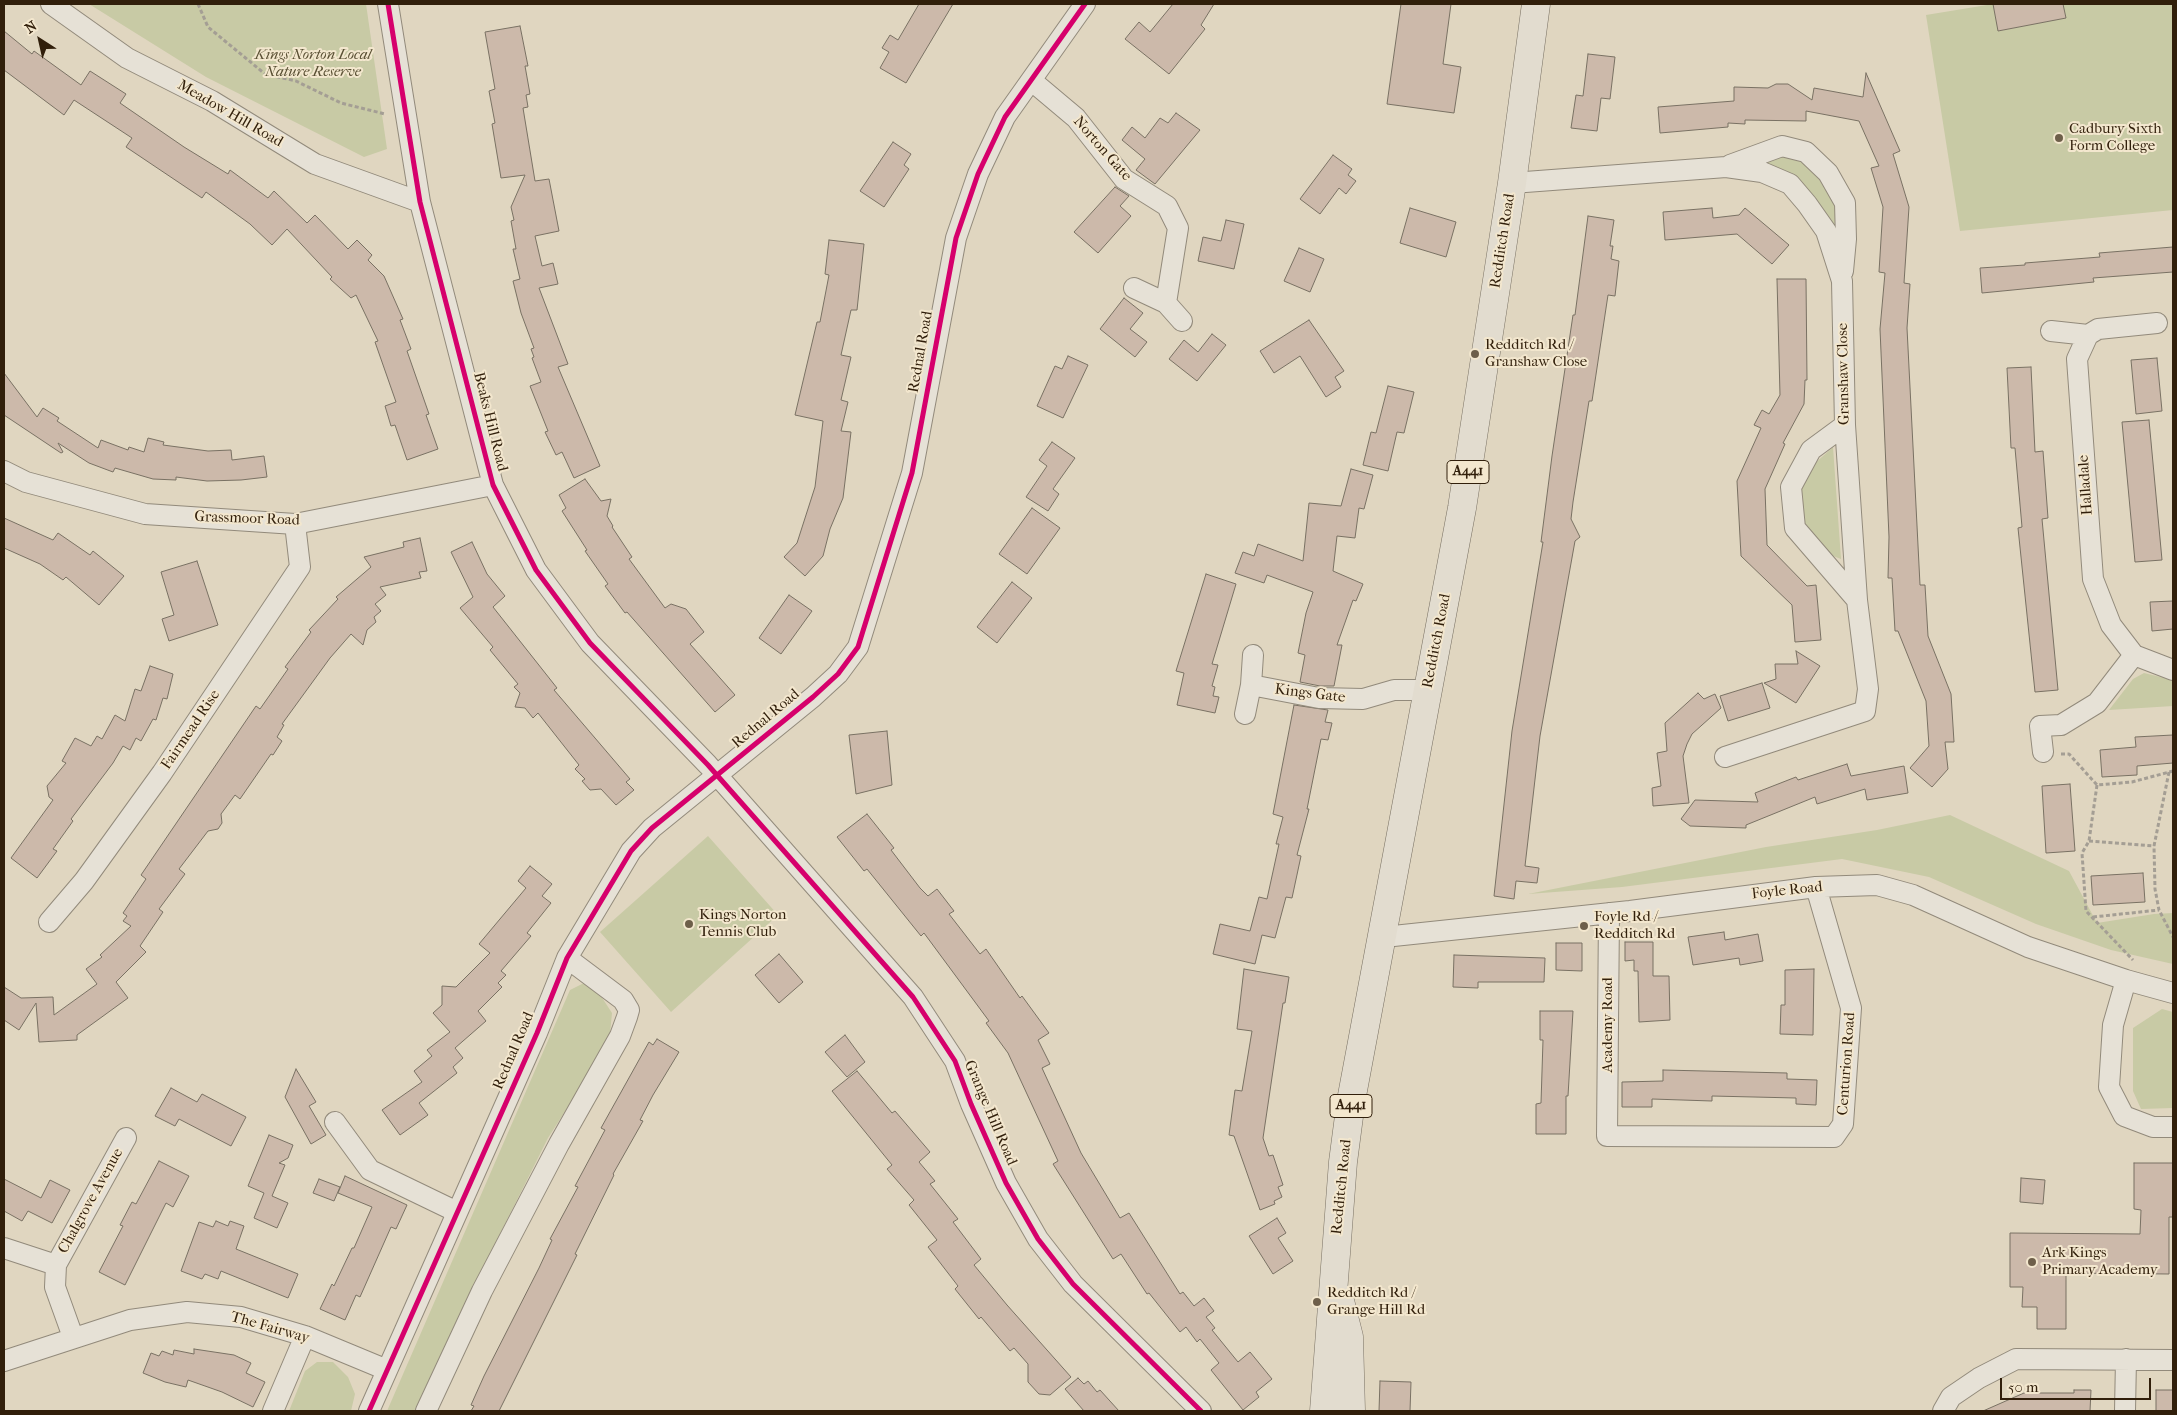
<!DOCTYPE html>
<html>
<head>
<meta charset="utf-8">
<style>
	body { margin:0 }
	#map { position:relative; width:2177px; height:1415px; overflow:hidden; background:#e0d6c0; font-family:"IM FELL French Canon",serif }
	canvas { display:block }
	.frame { position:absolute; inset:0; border:5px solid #311f0b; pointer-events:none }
	.north { position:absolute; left:15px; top:15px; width:50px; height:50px; -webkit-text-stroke:4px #f3e7ce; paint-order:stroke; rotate:325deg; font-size:14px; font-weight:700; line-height:20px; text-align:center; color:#311f0b }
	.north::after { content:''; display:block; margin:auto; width:18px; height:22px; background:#311f0b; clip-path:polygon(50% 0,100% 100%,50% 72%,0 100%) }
	.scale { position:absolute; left:2000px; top:1378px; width:151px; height:22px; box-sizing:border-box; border:2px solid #311f0b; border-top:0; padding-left:6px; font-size:15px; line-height:18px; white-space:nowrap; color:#311f0b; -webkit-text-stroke:4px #f3e7ce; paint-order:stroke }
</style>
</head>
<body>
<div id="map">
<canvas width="2177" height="1415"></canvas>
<div class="frame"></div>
<div class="north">N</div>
<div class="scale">50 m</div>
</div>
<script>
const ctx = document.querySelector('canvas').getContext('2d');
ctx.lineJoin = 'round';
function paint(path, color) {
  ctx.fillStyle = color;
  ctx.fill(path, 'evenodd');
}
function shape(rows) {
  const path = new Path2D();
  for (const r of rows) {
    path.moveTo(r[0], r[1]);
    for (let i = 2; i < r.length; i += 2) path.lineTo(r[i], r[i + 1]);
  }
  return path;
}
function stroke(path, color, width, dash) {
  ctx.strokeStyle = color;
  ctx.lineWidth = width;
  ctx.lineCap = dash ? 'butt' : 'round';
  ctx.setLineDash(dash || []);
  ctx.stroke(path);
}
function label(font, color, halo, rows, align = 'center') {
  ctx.font = font + ' "IM FELL French Canon",serif';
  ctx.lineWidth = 4;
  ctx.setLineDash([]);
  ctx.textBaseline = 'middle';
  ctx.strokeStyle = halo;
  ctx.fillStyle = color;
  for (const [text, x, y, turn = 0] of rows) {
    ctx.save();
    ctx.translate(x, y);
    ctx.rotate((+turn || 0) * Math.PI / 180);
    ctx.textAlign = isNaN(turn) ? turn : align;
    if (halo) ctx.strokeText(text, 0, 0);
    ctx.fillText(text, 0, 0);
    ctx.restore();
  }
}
paint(shape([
	[89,4,366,4,387,149,364,157,206,77],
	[1993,4,1999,31,2065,18,2063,4,2173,4,2173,210,1960,231,1926,15],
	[1782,146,1828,173,1846,240,1790,184,1726,167],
	[1833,447,1841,559,1833,556,1818,543,1801,523,1798,492,1813,465],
	[2144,673,2173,680,2173,706,2109,710,2133,679],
	[1950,815,2069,871,2097,923,2154,914,2173,913,2173,964,2111,950,2036,924,1929,877,1842,859,1622,887,1528,894,1766,847,1877,830],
	[708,836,778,915,671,1012,600,932],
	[584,983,599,993,612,1013,610,1034,599,1058,548,1138,456,1322,417,1411,387,1411,570,990],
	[2162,1009,2173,1012,2173,1108,2141,1109,2133,1091,2133,1028],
	[317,1362,333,1362,348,1377,355,1394,351,1411,289,1411,305,1371]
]), '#c8caa5');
const building = shape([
	[919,4,953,4,906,83,880,68,889,52,882,48,890,35,898,40,919,4],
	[1173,4,1214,4,1201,25,1205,29,1169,74,1125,39,1139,22,1150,32,1173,4],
	[1401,4,1451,4,1443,64,1461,67,1454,113,1387,104,1401,4],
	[1993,4,2063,4,2066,18,1998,31,1993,4],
	[520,26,528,66,525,66,530,94,526,95,528,107,523,108,535,181,549,179,559,231,535,236,542,266,553,263,558,284,539,288,568,364,558,367,600,466,574,478,562,452,556,455,545,432,548,431,530,386,541,382,532,358,534,357,531,349,534,348,521,313,513,281,520,279,513,249,516,249,511,221,514,220,511,207,525,175,501,178,492,124,495,123,489,91,495,89,485,32,520,26],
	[4,31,32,54,34,51,81,85,90,71,126,94,120,103,184,147,228,174,230,170,268,198,274,191,307,223,315,215,348,249,357,240,372,255,368,260,384,276,403,319,400,320,411,349,407,351,429,414,426,415,438,449,407,460,395,425,391,426,385,406,396,402,375,342,378,341,356,295,351,298,330,279,332,277,287,229,272,245,250,224,206,192,202,198,126,147,132,138,74,100,64,115,4,70,4,31],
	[1588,54,1615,57,1610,99,1601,98,1597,131,1571,128,1576,95,1583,96,1588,54],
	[1866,73,1900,151,1893,154,1909,207,1904,283,1910,284,1907,328,1920,585,1925,585,1928,636,1951,694,1954,742,1945,742,1948,769,1932,787,1910,768,1929,746,1926,701,1898,631,1895,631,1892,578,1888,578,1889,537,1880,329,1885,273,1879,272,1883,207,1871,168,1879,166,1859,121,1806,111,1806,121,1745,120,1745,124,1728,123,1728,127,1660,133,1658,107,1734,101,1734,87,1768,88,1776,84,1788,84,1812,100,1814,88,1863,97,1866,73],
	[1176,113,1200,130,1155,184,1136,170,1145,159,1122,140,1132,127,1145,138,1160,118,1168,123,1176,113],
	[893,142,911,154,904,165,909,169,884,207,860,191,893,142],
	[1333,155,1352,169,1348,175,1356,181,1346,194,1339,188,1320,214,1300,199,1333,155],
	[1115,187,1129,196,1120,206,1131,216,1098,253,1074,232,1115,187],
	[1410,208,1456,222,1446,257,1400,243,1410,208],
	[1712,208,1713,218,1739,215,1745,208,1789,245,1772,264,1737,234,1665,240,1663,212,1712,208],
	[1588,216,1614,220,1610,246,1613,246,1611,259,1619,261,1615,296,1608,295,1592,401,1589,401,1573,502,1571,519,1580,537,1575,541,1540,736,1525,866,1539,868,1537,883,1516,881,1514,899,1494,896,1512,731,1543,542,1541,542,1552,456,1573,315,1575,315,1588,216],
	[1226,220,1244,224,1234,269,1198,261,1203,237,1221,241,1226,220],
	[829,240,864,244,857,310,851,310,841,355,851,357,841,400,848,402,841,431,851,432,843,498,830,529,823,556,805,576,784,557,797,543,815,487,823,421,795,415,817,322,820,322,829,275,825,274,829,240],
	[2173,247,2173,272,2093,278,2094,282,1982,293,1980,268,2025,265,2025,263,2100,257,2099,253,2173,247],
	[1299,248,1324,259,1310,292,1284,281,1299,248],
	[1777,279,1806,279,1807,380,1805,380,1804,404,1783,443,1785,444,1765,489,1767,545,1807,586,1816,585,1821,640,1795,642,1792,605,1741,556,1737,481,1761,428,1754,425,1762,410,1769,414,1780,395,1777,279],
	[1124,298,1143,313,1130,329,1147,342,1135,357,1100,329,1124,298],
	[1309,320,1344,371,1335,377,1341,387,1326,397,1300,356,1274,373,1260,351,1309,320],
	[1212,334,1226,345,1197,381,1169,359,1184,340,1198,352,1212,334],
	[1068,356,1088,365,1063,418,1037,406,1055,366,1062,369,1068,356],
	[2157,358,2162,411,2136,414,2131,360,2157,358],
	[2031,367,2035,452,2043,451,2048,518,2042,519,2058,690,2035,692,2018,528,2022,527,2015,448,2011,448,2007,368,2031,367],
	[4,373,37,417,43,408,59,418,57,421,98,448,101,440,128,450,129,447,144,452,148,438,164,442,163,445,208,451,231,450,232,460,264,456,267,477,241,480,207,481,176,477,176,480,153,479,115,468,113,472,89,463,58,443,63,452,61,453,4,415,4,373],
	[1388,386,1414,392,1404,433,1397,432,1388,471,1363,465,1371,432,1376,433,1388,386],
	[2149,420,2162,560,2135,562,2122,422,2149,420],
	[1052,442,1075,458,1053,489,1059,494,1048,511,1026,497,1047,466,1039,460,1052,442],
	[1351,469,1373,475,1364,509,1359,508,1355,538,1337,536,1333,571,1363,584,1356,601,1353,600,1337,645,1342,645,1334,686,1320,686,1300,682,1305,655,1298,653,1306,613,1313,592,1267,575,1264,583,1235,573,1243,552,1254,556,1258,544,1303,561,1309,503,1341,506,1351,469],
	[585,479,601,501,611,499,607,516,613,526,612,527,632,557,629,559,665,608,671,604,686,609,704,632,690,644,735,695,715,712,627,612,625,613,605,586,608,584,585,551,587,550,562,511,566,508,559,495,585,479],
	[1032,508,1060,528,1027,574,999,554,1032,508],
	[4,518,53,540,58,533,90,555,93,551,124,576,99,605,66,577,63,580,40,564,4,548,4,518],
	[420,538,427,571,419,572,421,578,380,587,386,595,375,604,381,611,374,617,376,622,367,630,363,645,351,634,330,658,282,724,284,725,277,737,282,741,273,755,271,754,240,799,235,795,221,814,222,823,218,829,208,831,179,869,185,874,159,909,163,912,140,946,146,952,116,982,128,998,77,1035,77,1040,39,1042,36,1003,19,1030,4,1020,4,987,21,998,53,997,54,1015,97,984,86,969,102,957,100,955,131,926,123,921,127,916,123,913,146,879,141,875,256,706,260,709,288,669,285,667,311,632,309,630,338,599,336,597,371,567,364,557,404,547,403,542,420,538],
	[472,542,487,574,505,596,493,607,557,688,554,690,630,779,626,782,634,790,616,805,601,789,590,790,582,781,585,779,575,769,579,765,538,713,533,718,525,708,515,707,520,693,514,687,518,684,490,650,493,647,460,608,473,597,451,552,472,542],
	[197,561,218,625,169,641,162,619,174,615,161,572,197,561],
	[1206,574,1236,584,1212,664,1218,665,1212,686,1215,687,1213,696,1219,697,1215,713,1177,705,1184,673,1176,671,1206,574],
	[1012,582,1032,598,997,643,977,627,1012,582],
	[789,595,812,611,781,654,759,638,789,595],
	[2173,601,2173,629,2152,631,2150,602,2173,601],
	[1796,651,1820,666,1796,703,1764,683,1776,679,1775,664,1798,664,1796,651],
	[150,666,173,674,167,699,163,698,156,720,153,719,141,741,136,738,130,750,123,746,113,763,71,819,73,821,53,849,57,851,37,878,11,858,53,800,49,797,47,786,66,763,62,761,75,738,91,746,97,736,102,739,115,715,125,721,135,689,141,691,150,666],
	[1762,683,1770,708,1728,721,1720,696,1762,683],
	[1698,693,1704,699,1715,694,1721,708,1692,734,1687,744,1683,756,1689,803,1653,806,1652,788,1661,786,1657,753,1667,751,1665,723,1698,693],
	[1294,705,1328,710,1325,722,1332,723,1328,740,1321,739,1307,809,1309,809,1297,855,1301,856,1292,898,1286,897,1275,938,1262,935,1255,964,1213,954,1220,924,1250,931,1259,897,1267,899,1279,844,1276,844,1283,817,1273,814,1294,705],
	[887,731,892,785,856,794,849,735,887,731],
	[2173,735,2173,763,2137,766,2137,775,2102,777,2100,750,2136,747,2135,737,2173,735],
	[1847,764,1851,776,1904,766,1908,793,1867,800,1865,789,1817,804,1815,797,1746,825,1746,828,1690,826,1681,819,1695,800,1758,802,1755,793,1796,777,1798,780,1847,764],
	[2070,784,2075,851,2046,853,2042,786,2070,784],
	[867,814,894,848,891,850,920,888,928,896,937,889,954,911,949,914,980,954,986,949,1020,998,1022,996,1049,1033,1038,1040,1050,1064,1042,1068,1081,1153,1120,1218,1129,1213,1180,1294,1183,1292,1194,1306,1204,1298,1214,1311,1206,1317,1215,1328,1212,1330,1238,1362,1250,1352,1272,1379,1256,1392,1259,1397,1243,1410,1211,1370,1219,1363,1200,1339,1197,1342,1186,1327,1180,1332,1149,1293,1147,1294,1121,1254,1113,1259,1053,1164,1058,1161,1008,1053,986,1023,989,1021,924,933,921,936,867,869,864,871,837,837,867,814],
	[530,866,552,884,542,896,551,903,527,933,531,936,501,971,506,975,498,983,502,987,478,1011,486,1021,455,1048,463,1058,453,1067,457,1073,419,1103,428,1115,400,1135,382,1110,422,1082,414,1071,432,1056,427,1050,450,1032,433,1013,442,1005,442,986,456,987,490,953,479,944,526,888,518,881,530,866],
	[2143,873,2145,902,2093,905,2091,876,2143,873],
	[1724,932,1725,940,1758,934,1763,961,1740,965,1739,958,1693,965,1688,937,1724,932],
	[1625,942,1653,942,1653,976,1669,976,1670,1020,1639,1022,1638,971,1634,971,1634,960,1625,961,1625,942],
	[1556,943,1582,943,1582,971,1556,970,1556,943],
	[779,954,803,982,779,1003,755,975,779,954],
	[1454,955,1545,958,1544,982,1478,982,1478,988,1453,987,1454,955],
	[1244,969,1289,977,1285,1003,1283,1003,1263,1138,1269,1156,1273,1155,1283,1185,1278,1187,1282,1197,1274,1201,1275,1204,1260,1210,1234,1136,1229,1135,1235,1090,1242,1091,1252,1031,1237,1029,1244,969],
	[1814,969,1813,1035,1780,1034,1781,1005,1785,1005,1785,970,1814,969],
	[1540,1011,1573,1011,1568,1096,1566,1096,1566,1134,1536,1134,1536,1104,1541,1103,1543,1040,1540,1040,1540,1011],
	[845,1035,865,1062,847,1077,825,1052,845,1035],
	[657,1039,679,1052,653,1095,640,1120,643,1121,613,1174,614,1175,575,1254,577,1255,499,1411,471,1411,474,1406,471,1405,484,1376,539,1268,552,1240,550,1239,578,1187,575,1186,605,1130,601,1128,649,1042,653,1045,657,1039],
	[296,1069,316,1102,309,1106,326,1135,311,1144,285,1097,296,1069],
	[1663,1070,1787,1073,1787,1079,1817,1080,1816,1105,1796,1104,1796,1098,1712,1096,1712,1101,1652,1099,1652,1107,1622,1107,1622,1082,1663,1081,1663,1070],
	[857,1071,892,1113,895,1111,930,1152,919,1162,935,1181,930,1184,958,1219,953,1222,981,1259,974,1265,1007,1305,1071,1377,1050,1395,1039,1394,1028,1382,1028,1364,1014,1348,1010,1351,981,1317,979,1319,955,1289,958,1286,928,1247,937,1240,909,1205,914,1200,887,1169,892,1165,832,1091,857,1071],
	[171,1088,197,1102,202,1094,246,1117,231,1146,179,1119,175,1126,155,1116,171,1088],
	[269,1135,293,1145,288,1158,279,1163,285,1165,272,1196,288,1203,277,1228,254,1218,264,1193,248,1186,269,1135],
	[159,1161,189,1176,173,1207,166,1203,125,1285,99,1272,123,1226,120,1225,132,1202,136,1204,159,1161],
	[2134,1163,2173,1163,2173,1217,2169,1217,2169,1274,2066,1273,2066,1329,2037,1329,2037,1307,2022,1307,2023,1287,2010,1287,2010,1233,2140,1234,2141,1210,2134,1209,2134,1163],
	[345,1176,407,1205,396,1229,391,1227,360,1297,356,1295,345,1320,320,1309,332,1284,334,1286,352,1248,354,1248,372,1207,338,1193,345,1176],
	[2021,1178,2045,1180,2043,1204,2020,1202,2021,1178],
	[4,1179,41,1198,50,1180,70,1190,52,1223,28,1211,22,1221,4,1211,4,1179],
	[319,1179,340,1187,334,1201,313,1193,319,1179],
	[1277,1218,1286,1233,1278,1238,1293,1261,1273,1274,1249,1236,1277,1218],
	[216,1221,228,1226,230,1221,244,1226,236,1249,298,1274,288,1298,221,1271,218,1279,205,1274,202,1279,181,1271,199,1222,213,1227,216,1221],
	[194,1349,234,1355,251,1363,246,1373,265,1382,253,1407,222,1392,188,1380,186,1387,165,1382,143,1373,151,1353,159,1356,162,1351,173,1355,174,1350,194,1354,194,1349],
	[1078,1378,1084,1384,1088,1381,1097,1392,1100,1390,1119,1411,1084,1411,1065,1389,1078,1378],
	[1380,1381,1411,1382,1410,1411,1379,1411,1380,1381],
	[2074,1390,2091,1390,2090,1411,1983,1411,2024,1393,2074,1393,2074,1390],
	[2156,1390,2173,1390,2173,1411,2156,1411,2156,1390]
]);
paint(building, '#ccb9aa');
stroke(building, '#797163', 1);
const minor = shape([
	[51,4,127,58,212,101,315,164,420,202],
	[388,4,420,202,493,485,536,570,590,643,708,765,913,997,955,1061,971,1104,1006,1183,1038,1239,1073,1284,1201,1411],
	[1032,81,1076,118,1124,179,1167,206,1178,228,1166,303,1182,321],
	[1730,165,1782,146,1806,152,1828,173,1845,203,1846,239,1843,271],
	[1512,183,1726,167,1762,172,1790,184,1807,204,1826,231,1842,281,1845,425,1857,600,1868,689,1865,711,1725,757],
	[1134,288,1166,303],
	[2157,323,2098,329,2088,335,2077,359,2093,579,2111,625,2134,655,2173,670],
	[2051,331,2088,335],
	[1845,425,1811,450,1791,487,1795,528,1857,600],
	[4,471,26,482,145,514,295,524,493,485],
	[1251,685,1319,698,1363,699,1394,690,1428,690],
	[1245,714,1251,685,1253,655],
	[2043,752,2040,726,2061,725,2097,703,2134,655],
	[1609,913,1607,1136,1834,1137,1843,1124,1851,1008,1816,887],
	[49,922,84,881,162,773,300,567,295,524],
	[1384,937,1630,911,1816,887,1877,885,1913,895,2028,947,2126,980,2173,993],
	[2126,980,2113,1025,2109,1087,2124,1116,2153,1127,2173,1127],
	[335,1122,370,1170,457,1212],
	[4,1248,56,1265],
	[73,1337,55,1287,56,1265,126,1138],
	[4,1361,130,1320,187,1312,241,1317,305,1336,387,1370],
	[273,1411,305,1336],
	[369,1411,537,1033,567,958,631,851,652,828,813,697,838,674,858,647,912,473,956,238,978,174,1005,117,1085,4],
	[426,1411,482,1291,559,1144,620,1036,627,1017,629,1010,623,1000,567,958],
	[1943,1411,1951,1397,1979,1378,2016,1359,2173,1360],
	[2125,1411,2126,1359]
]);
const highway = shape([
	[1339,1297,1349,1337,1351,1411],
	[1324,1411,1343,1162,1351,1101,1462,508,1512,183,1536,4]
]);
stroke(minor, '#928a7b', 22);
stroke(highway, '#797163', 29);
stroke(shape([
	[198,4,208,27,265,74,296,81,341,103,385,114],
	[2061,754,2069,754,2097,785,2132,782,2173,771],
	[2169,772,2154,846,2155,889,2159,910,2173,937],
	[2097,785,2089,841,2082,853,2086,911,2133,960],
	[2089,841,2154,846],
	[2093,917,2159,910]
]), '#a49e94', 3, [4, 2.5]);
stroke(minor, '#e6e1d6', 20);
stroke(highway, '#e2dccf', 28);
stroke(shape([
	[388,4,420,202,493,485,536,570,590,643,708,765,913,997,955,1061,971,1104,1006,1183,1038,1239,1073,1284,1201,1411],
	[369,1411,537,1033,567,958,631,851,652,828,813,697,838,674,858,647,912,473,956,238,978,174,1005,117,1085,4]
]), '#d6006c', 5);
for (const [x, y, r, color] of [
	[2059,138,5,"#6e5f4a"],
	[1475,354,5,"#6e5f4a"],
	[689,924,5,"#6e5f4a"],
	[1584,926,5,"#6e5f4a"],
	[2032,1262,5,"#6e5f4a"],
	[1317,1302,5,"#6e5f4a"]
]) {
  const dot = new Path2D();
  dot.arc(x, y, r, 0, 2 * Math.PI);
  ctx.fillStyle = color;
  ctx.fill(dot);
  stroke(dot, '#f3e7ce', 2);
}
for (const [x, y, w] of [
	[1468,472,42],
	[1351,1106,42]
]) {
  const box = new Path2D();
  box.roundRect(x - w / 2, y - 11.5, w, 23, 4);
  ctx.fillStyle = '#f3e7ce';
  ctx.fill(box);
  stroke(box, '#311f0b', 1);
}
label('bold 14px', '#311f0b', null, [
	["A441",1468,472],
	["A441",1351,1106]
]);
label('italic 15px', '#594f33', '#f3e7ce', [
	["Kings Norton Local",313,55],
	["Nature Reserve",313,72]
]);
label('15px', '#311f0b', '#f3e7ce', [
	["Meadow Hill Road",230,114,30],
	["Norton Gate",1102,149,49],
	["Redditch Road",1503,241,-81],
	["Rednal Road",921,352,-80],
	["Granshaw Close",1844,374,-91],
	["Beaks Hill Road",490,422,76],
	["Halladale",2086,485,-94],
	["Grassmoor Road",247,519,2],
	["Redditch Road",1437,641,-79],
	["Kings Gate",1310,694,7],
	["Rednal Road",766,719,-40],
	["Fairmead Rise",191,730,-56],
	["Foyle Road",1787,891,-6],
	["Academy Road",1608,1025,-90],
	["Rednal Road",514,1051,-67],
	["Centurion Road",1847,1064,-86],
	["Grange Hill Road",990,1113,67],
	["Redditch Road",1342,1187,-84],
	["Chalgrove Avenue",91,1201,-61],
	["The Fairway",270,1328,16]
]);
label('15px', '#311f0b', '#f3e7ce', [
	["Cadbury Sixth",2069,129],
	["Form College",2069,146],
	["Redditch Rd /",1485,345],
	["Granshaw Close",1485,362],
	["Kings Norton",699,915],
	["Tennis Club",699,932],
	["Foyle Rd /",1594,917],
	["Redditch Rd",1594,934],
	["Ark Kings",2042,1253],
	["Primary Academy",2042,1270],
	["Redditch Rd /",1327,1293],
	["Grange Hill Rd",1327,1310]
], 'left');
</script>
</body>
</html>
